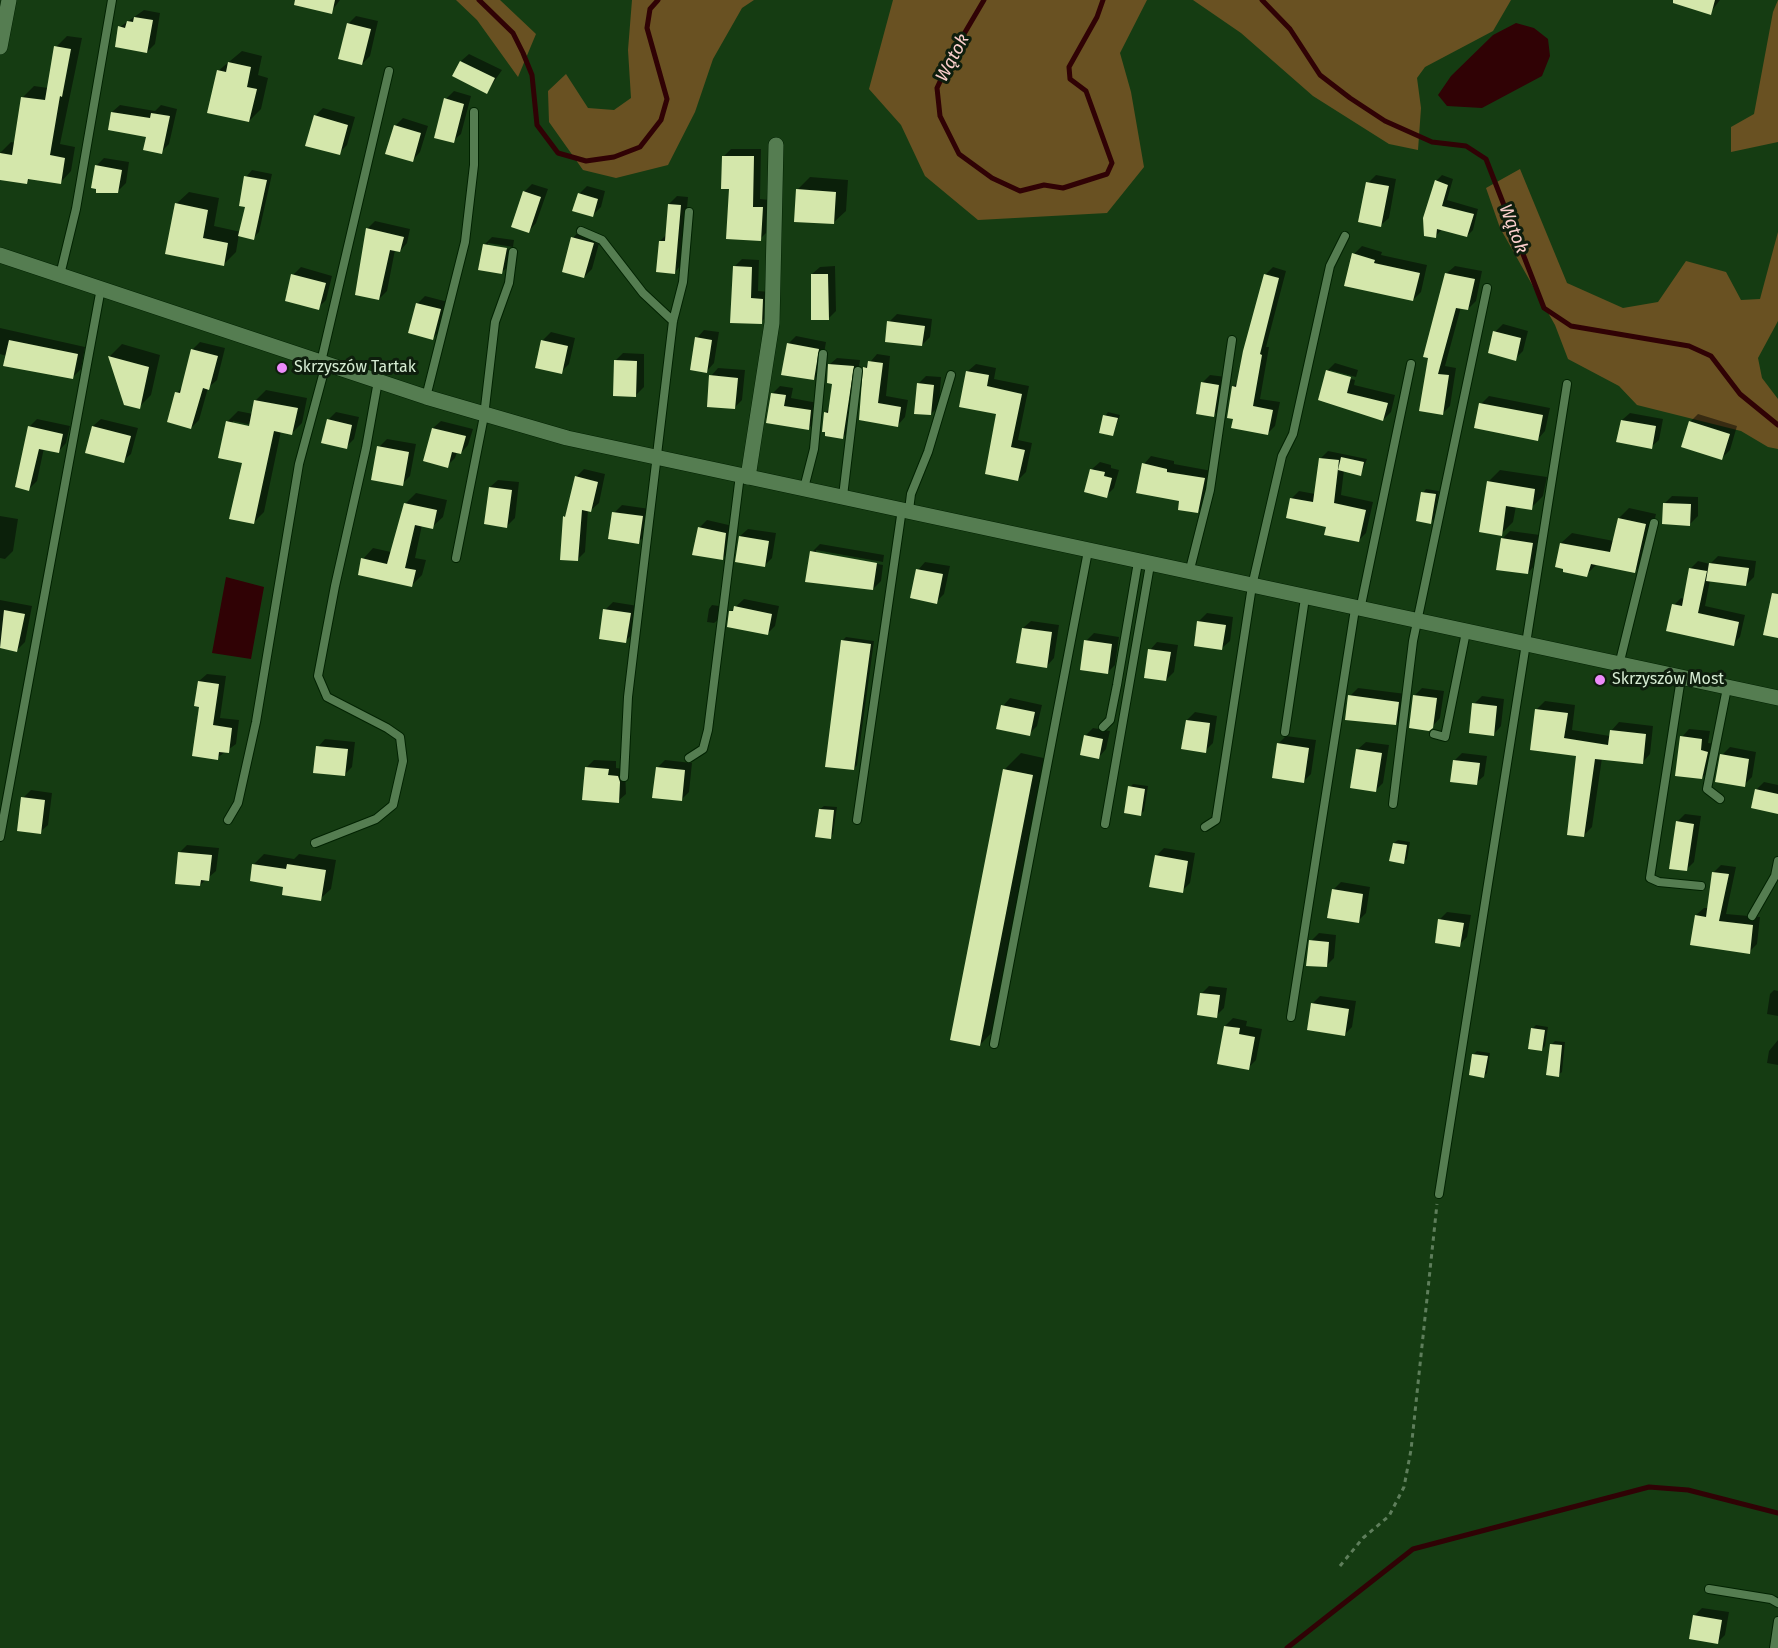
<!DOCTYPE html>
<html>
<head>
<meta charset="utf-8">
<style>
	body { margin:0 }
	canvas { display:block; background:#153c12 }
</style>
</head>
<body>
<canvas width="1778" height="1648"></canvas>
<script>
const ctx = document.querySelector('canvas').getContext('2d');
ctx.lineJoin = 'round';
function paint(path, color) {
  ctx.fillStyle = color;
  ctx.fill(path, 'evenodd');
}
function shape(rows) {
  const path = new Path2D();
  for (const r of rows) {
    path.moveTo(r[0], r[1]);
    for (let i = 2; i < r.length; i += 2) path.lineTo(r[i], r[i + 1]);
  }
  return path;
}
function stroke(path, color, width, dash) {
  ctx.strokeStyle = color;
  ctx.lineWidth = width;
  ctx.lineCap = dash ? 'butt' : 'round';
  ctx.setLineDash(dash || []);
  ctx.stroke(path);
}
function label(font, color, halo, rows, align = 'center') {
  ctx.font = font + ' "Fira Sans",sans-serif';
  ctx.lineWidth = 6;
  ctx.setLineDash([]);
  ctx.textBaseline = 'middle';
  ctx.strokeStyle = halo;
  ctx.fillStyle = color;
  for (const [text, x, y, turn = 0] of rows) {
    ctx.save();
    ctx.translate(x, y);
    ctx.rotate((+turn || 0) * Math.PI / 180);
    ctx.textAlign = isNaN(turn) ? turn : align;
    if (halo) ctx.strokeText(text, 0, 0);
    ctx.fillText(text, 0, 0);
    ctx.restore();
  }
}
paint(shape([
	[456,0,500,0,536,34,518,77,477,20],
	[632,0,754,0,742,8,713,59,695,112,668,165,616,178,583,170,549,122,548,91,566,74,588,108,614,110,631,98,628,50],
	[893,0,1147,0,1120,53,1131,92,1144,167,1107,213,978,220,925,176,901,125,869,89],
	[1193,0,1511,0,1493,31,1425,67,1417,78,1421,108,1418,150,1389,144,1313,96,1241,33],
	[1778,0,1778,142,1731,152,1731,127,1754,114,1773,12],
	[1520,169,1567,283,1623,308,1658,302,1686,261,1726,272,1741,300,1760,299,1778,232,1778,321,1758,358,1762,378,1778,399,1778,449,1768,447,1741,431,1637,405,1619,386,1568,359,1555,325,1500,228,1486,188]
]), '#695122');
paint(shape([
	[1516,23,1534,28,1548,39,1550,56,1542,76,1482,108,1447,106,1438,95,1451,76,1493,35],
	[226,577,264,587,251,659,212,653]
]), '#300205');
paint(shape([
	[320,0,340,0,331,12],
	[1690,0,1720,0,1710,13],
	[144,10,160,13,155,44,147,52,120,27],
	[356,16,378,21,370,56,362,64,348,24],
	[67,36,82,38,60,144,75,147,71,171,60,183,31,178,26,182,0,178,0,153,11,142,15,143,23,97,34,86,48,88,56,47],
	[242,51,262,56,258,75,268,78,261,109,249,121,218,71],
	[469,54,502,70,487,92,461,61],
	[454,91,471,96,461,134,453,141,446,99],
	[120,105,155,111,161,105,177,109,169,144,161,152,148,135,112,112],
	[323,108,355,117,347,145,339,153,315,116],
	[403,118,428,126,420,152,413,160,395,126],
	[731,149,761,149,760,199,770,200,768,231,760,239,730,188,724,156],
	[104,158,129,162,126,183,118,191,96,166],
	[252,170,272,174,259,232,253,238,239,234,236,252,224,264,167,253,176,204,189,192,219,198,214,226,241,232,247,205,246,177],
	[1376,175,1396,179,1389,218,1381,225,1368,183],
	[1442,175,1453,179,1447,200,1478,209,1473,230,1467,236,1442,229,1436,236,1436,181],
	[810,177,848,180,846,211,833,223,798,189],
	[532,184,548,189,536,223,529,231,524,192],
	[587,186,605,191,601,207,593,215,579,194],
	[677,196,688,197,682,264,675,272,660,241,667,234,669,204],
	[375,221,410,229,407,243,400,251,395,250,387,291,379,299,367,229],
	[580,230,601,236,592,269,584,277,573,238],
	[492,237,514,240,513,247,488,243,488,246,512,250,510,265,502,272,484,245],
	[1362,246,1382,252,1381,255,1427,265,1421,292,1413,300,1354,254],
	[742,259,759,260,758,291,770,292,769,314,761,322,734,267],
	[835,266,836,311,828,319,812,274,820,267],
	[1455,266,1482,271,1476,301,1468,309,1461,307,1445,366,1456,368,1450,406,1442,414,1421,410,1447,273],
	[301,267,332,276,326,300,318,308,293,275],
	[1273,267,1286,271,1266,347,1269,347,1260,399,1280,402,1275,426,1267,434,1235,418,1233,387,1239,381,1265,275],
	[425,296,448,302,441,330,433,338,418,303],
	[897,314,932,319,930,337,922,345,889,322],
	[1503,324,1528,331,1523,351,1515,359,1495,332],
	[0,328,85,347,81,369,73,377,0,354],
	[704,330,719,332,714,363,707,371,697,338],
	[551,332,575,338,569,364,561,372,537,367,543,340],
	[796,336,826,342,821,371,814,379,788,344],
	[200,342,225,348,217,380,208,388,199,420,191,428,177,393,183,386,192,350],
	[122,344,160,355,151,395,139,407,126,404,110,356],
	[623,353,644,354,644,387,636,395,615,361],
	[877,354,890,356,886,396,908,400,905,417,898,425,860,419,865,368],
	[837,358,860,360,850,430,843,437,825,413,830,408,834,383,830,364],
	[1335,363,1358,370,1356,377,1330,370,1330,373,1355,380,1354,385,1395,395,1391,412,1383,420,1319,399,1327,371],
	[976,364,996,368,994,379,1029,386,1018,440,1032,443,1026,472,1018,480,998,413,968,371],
	[718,368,745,370,742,400,735,407,711,376],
	[1210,375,1226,377,1222,407,1214,415,1202,383],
	[926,376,941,377,939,406,931,414,918,384],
	[780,386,793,388,791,398,818,403,817,420,809,428,768,422,772,394],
	[266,390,307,398,302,423,292,433,281,431,264,512,254,522,244,462,227,422,238,411,253,414,256,400],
	[233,421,257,426,256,429,233,424],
	[1489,396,1550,408,1545,431,1538,439,1481,404],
	[336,412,359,417,354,439,346,447,328,420],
	[1108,412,1120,415,1113,435,1105,416],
	[1630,413,1663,419,1659,440,1651,447,1622,420],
	[1698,414,1737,426,1730,450,1722,458,1690,422],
	[37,419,70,426,66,443,59,451,44,448,37,481,29,489,29,427],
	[101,419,138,428,131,454,123,461,93,426],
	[441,421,473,429,468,445,461,453,457,452,455,458,447,466,433,428],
	[387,439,416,444,410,476,402,484,379,447],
	[1328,451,1367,459,1361,474,1344,470,1341,495,1373,502,1366,533,1358,541,1327,526,1291,499,1299,491,1315,494,1320,459],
	[1151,456,1174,461,1174,464,1212,471,1205,504,1197,512,1181,500,1144,464],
	[1100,462,1111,465,1111,468,1119,470,1114,488,1106,496,1092,469],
	[584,469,605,474,599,503,591,510,588,510,585,552,577,560,565,517,576,477],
	[1500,470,1547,477,1543,496,1531,508,1516,506,1513,522,1501,534,1488,482],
	[498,480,519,482,515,518,507,526,490,487],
	[1426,489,1439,491,1434,519,1430,522,1423,493],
	[416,493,447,500,443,517,432,527,422,525,415,558,426,560,422,575,412,585,363,559,373,548,391,552,405,504],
	[1672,496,1698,497,1698,516,1690,524,1664,504],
	[622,505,650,509,646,535,638,542,614,513],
	[1629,508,1656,514,1645,561,1635,571,1597,564,1586,575,1561,543,1572,533,1614,541,1619,518],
	[0,516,18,519,13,551,5,559,0,558],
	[707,520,733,526,730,551,722,559,699,528],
	[748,529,776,533,772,558,764,566,740,536],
	[1510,531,1540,535,1535,565,1528,573,1502,539],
	[820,544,884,555,883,562,816,550,816,553,883,565,881,581,873,589,812,552],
	[1718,556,1756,561,1754,577,1746,585,1710,580,1705,606,1745,615,1740,637,1733,644,1674,605,1681,598,1685,599,1691,568,1698,561,1710,564],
	[925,562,950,566,944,594,936,602,918,570],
	[744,599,779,606,775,626,767,634,731,611],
	[0,600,32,606,25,642,17,650,0,647],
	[613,602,638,606,633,634,625,641,605,610],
	[712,605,719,606,718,620,714,623,707,622,709,609],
	[1207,613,1233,617,1230,641,1222,648,1195,645,1199,621],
	[1031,621,1059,625,1054,658,1047,666,1023,628],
	[1094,633,1119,637,1115,665,1107,673,1086,641],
	[846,637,874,641,857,765,854,769,843,640],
	[1157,642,1178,645,1174,672,1166,680,1150,650],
	[207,674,226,676,220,718,239,720,236,744,217,758,200,705,199,681],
	[1358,688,1406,694,1404,716,1396,724,1350,696],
	[1422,688,1444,691,1440,718,1432,727,1414,696],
	[1482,696,1504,699,1501,726,1494,734,1474,704],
	[1010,698,1042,705,1037,726,1029,734,1003,706],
	[1545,701,1575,705,1572,730,1610,736,1611,731,1619,722,1653,726,1650,754,1642,763,1602,758,1592,827,1583,836,1578,755,1537,709],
	[1195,712,1217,716,1213,743,1205,751,1187,720],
	[1093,728,1110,731,1106,749,1099,757,1085,736],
	[1689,729,1710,731,1708,743,1715,744,1710,770,1702,778,1682,737],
	[1286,736,1316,740,1311,774,1303,782,1278,744],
	[325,739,355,742,352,767,345,774,318,747],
	[1366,742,1389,745,1383,783,1375,791,1358,749],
	[1730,747,1756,752,1752,777,1744,785,1722,755],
	[1021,753,1048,759,996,1028,980,1045,1004,770],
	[1462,753,1487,756,1484,776,1476,783,1454,761],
	[594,760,616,761,616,768,625,769,626,794,618,801,586,768],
	[665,760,692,763,689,792,681,800,657,768],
	[1764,782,1778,785,1778,812,1756,790],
	[1133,784,1148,786,1144,811,1140,815,1130,787],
	[31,790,52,793,48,825,40,832,23,798],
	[824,806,837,807,833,834,830,837,820,809],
	[1685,814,1701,816,1694,862,1686,870,1677,822],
	[1398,840,1410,842,1407,859,1403,862,1394,843],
	[187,845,219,848,216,871,200,885,179,853],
	[1164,848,1195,853,1190,883,1182,891,1156,856],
	[264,854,294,859,299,854,336,860,331,889,320,899,285,885,254,864],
	[1721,865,1736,867,1726,914,1760,917,1757,944,1749,952,1696,915,1704,908,1709,908,1713,873],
	[1341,882,1370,887,1366,913,1358,921,1333,890],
	[1447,912,1471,915,1467,937,1459,945,1440,919],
	[1319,933,1336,935,1334,958,1326,966,1311,941],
	[1209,986,1227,988,1224,1008,1216,1016,1202,993],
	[1774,990,1778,991,1778,1016,1767,1014,1770,994],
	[1320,996,1356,1001,1352,1027,1345,1034,1312,1004],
	[1233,1018,1247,1021,1246,1026,1262,1029,1256,1060,1248,1068,1225,1026],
	[1536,1025,1548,1027,1545,1046,1542,1050,1532,1029],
	[1778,1040,1778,1065,1767,1063,1769,1051],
	[1555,1041,1565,1042,1562,1072,1558,1075,1551,1045],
	[1477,1051,1490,1053,1487,1073,1484,1076,1473,1055],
	[1702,1608,1729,1612,1725,1635,1717,1643,1694,1616]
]), '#0007');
stroke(shape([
	[479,0,513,33,523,53,532,75,537,125,558,153,586,161,614,157,640,147,661,120,667,99,647,28,650,9,658,0],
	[984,0,954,51,937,88,940,116,959,154,992,178,1020,191,1044,185,1063,188,1107,174,1112,163,1086,91,1070,79,1069,67,1097,17,1103,0],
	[1262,0,1290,29,1320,75,1350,98,1385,121,1432,142,1466,146,1486,159,1544,308,1571,326,1689,346,1711,356,1740,394,1778,425],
	[1287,1648,1413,1549,1649,1487,1688,1490,1778,1513]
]), '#300205', 5);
paint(shape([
	[295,0,335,0,332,14,294,5],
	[1673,0,1715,0,1711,15,1673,3],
	[134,17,153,20,147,53,115,47,118,26,125,28,127,21,133,22],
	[347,23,371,29,362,65,338,59],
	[54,46,71,49,62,97,60,96,50,155,65,158,61,184,28,179,27,184,0,180,0,153,12,155,21,97,45,100],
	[460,61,495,78,487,94,452,76],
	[228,62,251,67,247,87,257,89,249,122,207,113,217,70,226,72],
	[444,98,464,104,454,143,434,138],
	[111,112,150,118,151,113,170,116,162,154,143,150,146,137,108,130],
	[314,115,348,125,340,155,305,146],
	[394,125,421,133,413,162,385,154],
	[722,156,754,156,753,207,763,207,761,241,726,239,729,189,721,189],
	[95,165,122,170,118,193,96,193,96,189,91,188],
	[244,176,267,180,254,240,238,236,245,207,239,206],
	[1435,180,1448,185,1442,206,1474,214,1467,237,1437,229,1436,238,1424,236,1423,218],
	[1366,182,1389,186,1381,227,1358,222],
	[796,189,836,192,834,224,794,222],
	[523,191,541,197,529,233,511,227],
	[578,193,598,199,593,217,572,211],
	[175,203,208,210,203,238,228,243,224,266,165,254],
	[668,204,681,205,675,274,656,272,659,241,665,241],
	[366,228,404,237,400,252,390,250,379,300,355,295],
	[571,237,594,243,584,278,562,272],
	[483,244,507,248,502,274,478,270],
	[1352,253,1375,260,1374,263,1420,273,1413,301,1344,286],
	[733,266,752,267,751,298,763,299,762,324,730,323],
	[1445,273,1475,279,1468,310,1456,308,1438,374,1449,375,1443,415,1419,411,1428,358,1423,357],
	[291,274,326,283,319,310,285,301],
	[811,274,828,274,829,320,811,320],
	[1264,274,1279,278,1260,354,1262,355,1253,406,1273,410,1268,435,1231,428,1233,419,1227,418,1232,386,1236,387,1243,351],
	[416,303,441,309,433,340,408,333],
	[887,321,925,326,922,346,885,342],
	[1493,331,1521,338,1516,361,1488,353],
	[695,337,712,340,707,373,690,370],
	[9,340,78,354,73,379,3,366],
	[541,340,568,346,562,374,535,368],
	[787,343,819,349,814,380,781,375],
	[191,349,218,356,209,390,203,388,191,429,167,422,175,392,180,393],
	[108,356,149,367,140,409,124,405],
	[614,360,637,361,636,397,613,396],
	[868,361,883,363,878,403,901,407,898,427,859,420,863,367,867,368],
	[828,364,854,366,843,439,825,436,825,432,822,432,824,412,828,413,832,384,827,383],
	[1326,370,1351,377,1347,393,1388,403,1383,421,1318,400],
	[966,371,989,375,987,386,1022,394,1011,447,1025,450,1018,481,985,474,996,414,959,407],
	[709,375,738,378,735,409,707,407],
	[1201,382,1219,385,1214,417,1196,414],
	[917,383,934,385,931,415,914,414],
	[771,393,786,395,784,406,811,410,809,430,766,423],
	[254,400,298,408,292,435,274,431,254,524,229,519,242,463,218,458,226,421,249,426],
	[1479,403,1543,415,1538,441,1474,428],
	[1103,415,1118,418,1113,436,1099,433],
	[327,419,352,425,347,449,321,443],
	[1621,420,1656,426,1652,449,1616,442],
	[1689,421,1730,434,1722,460,1681,447],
	[28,426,63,434,59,453,39,449,29,491,15,487],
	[92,426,131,436,124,463,85,453],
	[432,428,466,436,461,454,452,452,448,468,423,461],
	[377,446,409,452,403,486,371,480],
	[1341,457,1364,462,1361,476,1338,470],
	[1319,458,1339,460,1334,503,1366,510,1359,542,1324,535,1326,527,1286,518,1290,498,1313,502],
	[1142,463,1167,469,1167,472,1205,478,1198,513,1178,510,1179,501,1136,493],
	[1090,469,1105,472,1104,476,1112,478,1107,498,1084,492],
	[575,476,598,482,591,512,582,510,578,561,560,560,563,516,565,517],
	[1487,481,1535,489,1532,510,1506,506,1502,536,1479,532],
	[489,487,512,490,507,528,484,524],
	[1421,492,1436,494,1431,524,1416,521],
	[404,503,437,510,433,529,415,525,405,568,416,570,412,587,358,575,361,558,387,564],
	[1663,503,1691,504,1690,526,1662,524],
	[612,512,643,516,639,544,608,539],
	[1618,518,1646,524,1635,573,1591,564,1587,577,1563,572,1563,569,1555,567,1560,543,1610,552],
	[698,527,726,533,723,560,692,555],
	[739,536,769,541,765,567,735,562],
	[1501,538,1533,543,1528,574,1496,570],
	[810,551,877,563,873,590,805,582],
	[1709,563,1749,568,1746,586,1706,581],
	[1689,568,1707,571,1698,613,1739,622,1734,646,1666,631,1672,604,1682,606],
	[916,569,943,574,937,604,910,598],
	[1772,593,1778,594,1778,638,1763,635],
	[734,606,772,614,768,635,727,627,729,611,733,611],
	[603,609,631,613,626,643,599,639],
	[4,610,25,614,17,652,0,648],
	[1197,621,1226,625,1222,650,1194,646],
	[1022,628,1052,632,1047,668,1016,663],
	[841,640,871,644,854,770,825,767],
	[1084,640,1112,644,1108,674,1080,670],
	[1148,649,1171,652,1166,681,1144,678],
	[198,681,219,684,213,725,232,728,229,753,219,752,218,760,192,756,199,707,194,706],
	[1348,695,1399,702,1396,725,1345,720],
	[1413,695,1437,698,1433,728,1429,731,1409,728],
	[1472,703,1497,706,1494,736,1469,733],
	[1001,705,1035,712,1030,736,996,729],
	[1535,709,1568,713,1564,738,1608,745,1610,730,1646,734,1643,764,1595,759,1584,837,1567,835,1576,756,1530,750],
	[1186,720,1210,723,1206,753,1181,749],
	[1084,735,1103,739,1099,759,1080,755],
	[1680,736,1702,739,1701,750,1708,752,1702,779,1675,776],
	[1277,743,1309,748,1304,783,1272,778],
	[316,746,348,749,345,776,313,773],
	[1356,749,1382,753,1376,792,1350,788],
	[1720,754,1749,759,1745,787,1715,782],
	[1453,760,1480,763,1477,785,1450,782],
	[585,767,609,769,608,775,618,776,620,782,619,803,582,800],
	[656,767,685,770,682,801,652,798],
	[1003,769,1033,775,980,1046,950,1040],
	[1128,786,1145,789,1141,816,1124,813],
	[1755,789,1778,794,1778,814,1751,808],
	[21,797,45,800,41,834,17,831],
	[819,809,834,810,831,839,815,837],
	[1676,821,1694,824,1687,871,1669,869],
	[1393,843,1407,845,1404,864,1389,861],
	[178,852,212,855,209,881,201,880,200,886,175,884],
	[1155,855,1188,861,1183,893,1149,887],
	[252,864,286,869,287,864,326,870,321,901,282,895,283,887,250,881],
	[1712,872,1729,874,1719,921,1753,925,1750,954,1690,945,1695,915,1706,917],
	[1332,889,1363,894,1359,923,1327,918],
	[1438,919,1464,923,1460,947,1435,943],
	[1309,940,1329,942,1327,967,1306,966],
	[1200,993,1220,995,1217,1018,1197,1015],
	[1311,1003,1349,1009,1345,1036,1307,1030],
	[1224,1026,1240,1028,1239,1034,1255,1037,1249,1070,1217,1064],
	[1531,1028,1545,1030,1542,1051,1528,1049],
	[1550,1044,1562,1045,1559,1077,1546,1075],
	[1472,1054,1488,1056,1484,1078,1469,1075],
	[1693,1615,1722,1620,1718,1644,1689,1639]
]), '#d4e7ab');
const service = shape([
	[581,231,602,240,643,293,673,321],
	[60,275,76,209,112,0],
	[321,362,389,71],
	[426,397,465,242,474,165,474,112],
	[804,488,814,449,823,354],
	[843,496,858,371],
	[909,510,911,494,928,452,951,375],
	[456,558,484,416,495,322,509,283,513,252],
	[1189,573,1210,490,1232,340],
	[1360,610,1411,364],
	[1619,665,1654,523],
	[1681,678,1650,878,1659,882,1701,886],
	[1103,727,1110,720,1117,685,1138,562],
	[1285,732,1305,598],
	[1434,734,1445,737,1466,632],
	[689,758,703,749,708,730,740,475],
	[624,777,628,697,673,321,683,282,689,212],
	[1720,799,1707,789,1727,688],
	[1393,804,1413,641,1487,288],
	[228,820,238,803,256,722,299,464,326,364],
	[857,820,902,509],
	[1105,824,1150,565],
	[1205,827,1216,820,1252,586,1282,456,1293,434,1330,266,1345,236],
	[0,837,101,288],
	[315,843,376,819,393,805,403,761,400,737,387,728,327,697,318,676,335,586,366,448,378,381],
	[1752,916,1775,876,1778,861],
	[1291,1017,1355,609],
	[994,1044,1088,551],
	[1439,1194,1567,384],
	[1709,1589,1771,1599,1778,1603],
	[1774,1648,1778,1621]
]);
const minor = shape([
	[0,47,9,0],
	[748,477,772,323,776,145]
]);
const tertiary = shape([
	[0,255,426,397,567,438,1778,698]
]);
stroke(service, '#020', 10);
stroke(minor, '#020', 16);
stroke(tertiary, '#020', 16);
stroke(shape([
	[1340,1566,1363,1538,1389,1516,1404,1487,1411,1450,1437,1204]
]), '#5e7e5b', 3, [4.5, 4.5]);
stroke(service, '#557d51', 8);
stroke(minor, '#557d51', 15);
stroke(tertiary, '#557d51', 15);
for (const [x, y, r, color] of [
	[282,368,6,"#ec8cfa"],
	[1600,680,6,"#ec8cfa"]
]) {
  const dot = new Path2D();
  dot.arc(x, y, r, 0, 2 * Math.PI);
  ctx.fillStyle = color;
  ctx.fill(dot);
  stroke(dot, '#0e1e0d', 2);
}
label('16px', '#d6ecd3', '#0e1e0d', [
	["Skrzyszów Tartak",294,368],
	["Skrzyszów Most",1612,680]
], 'left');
label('italic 18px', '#fbcfcc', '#0e1e0d', [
	["Wątok",953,58,-62],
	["Wątok",1513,229,69]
]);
</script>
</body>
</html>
